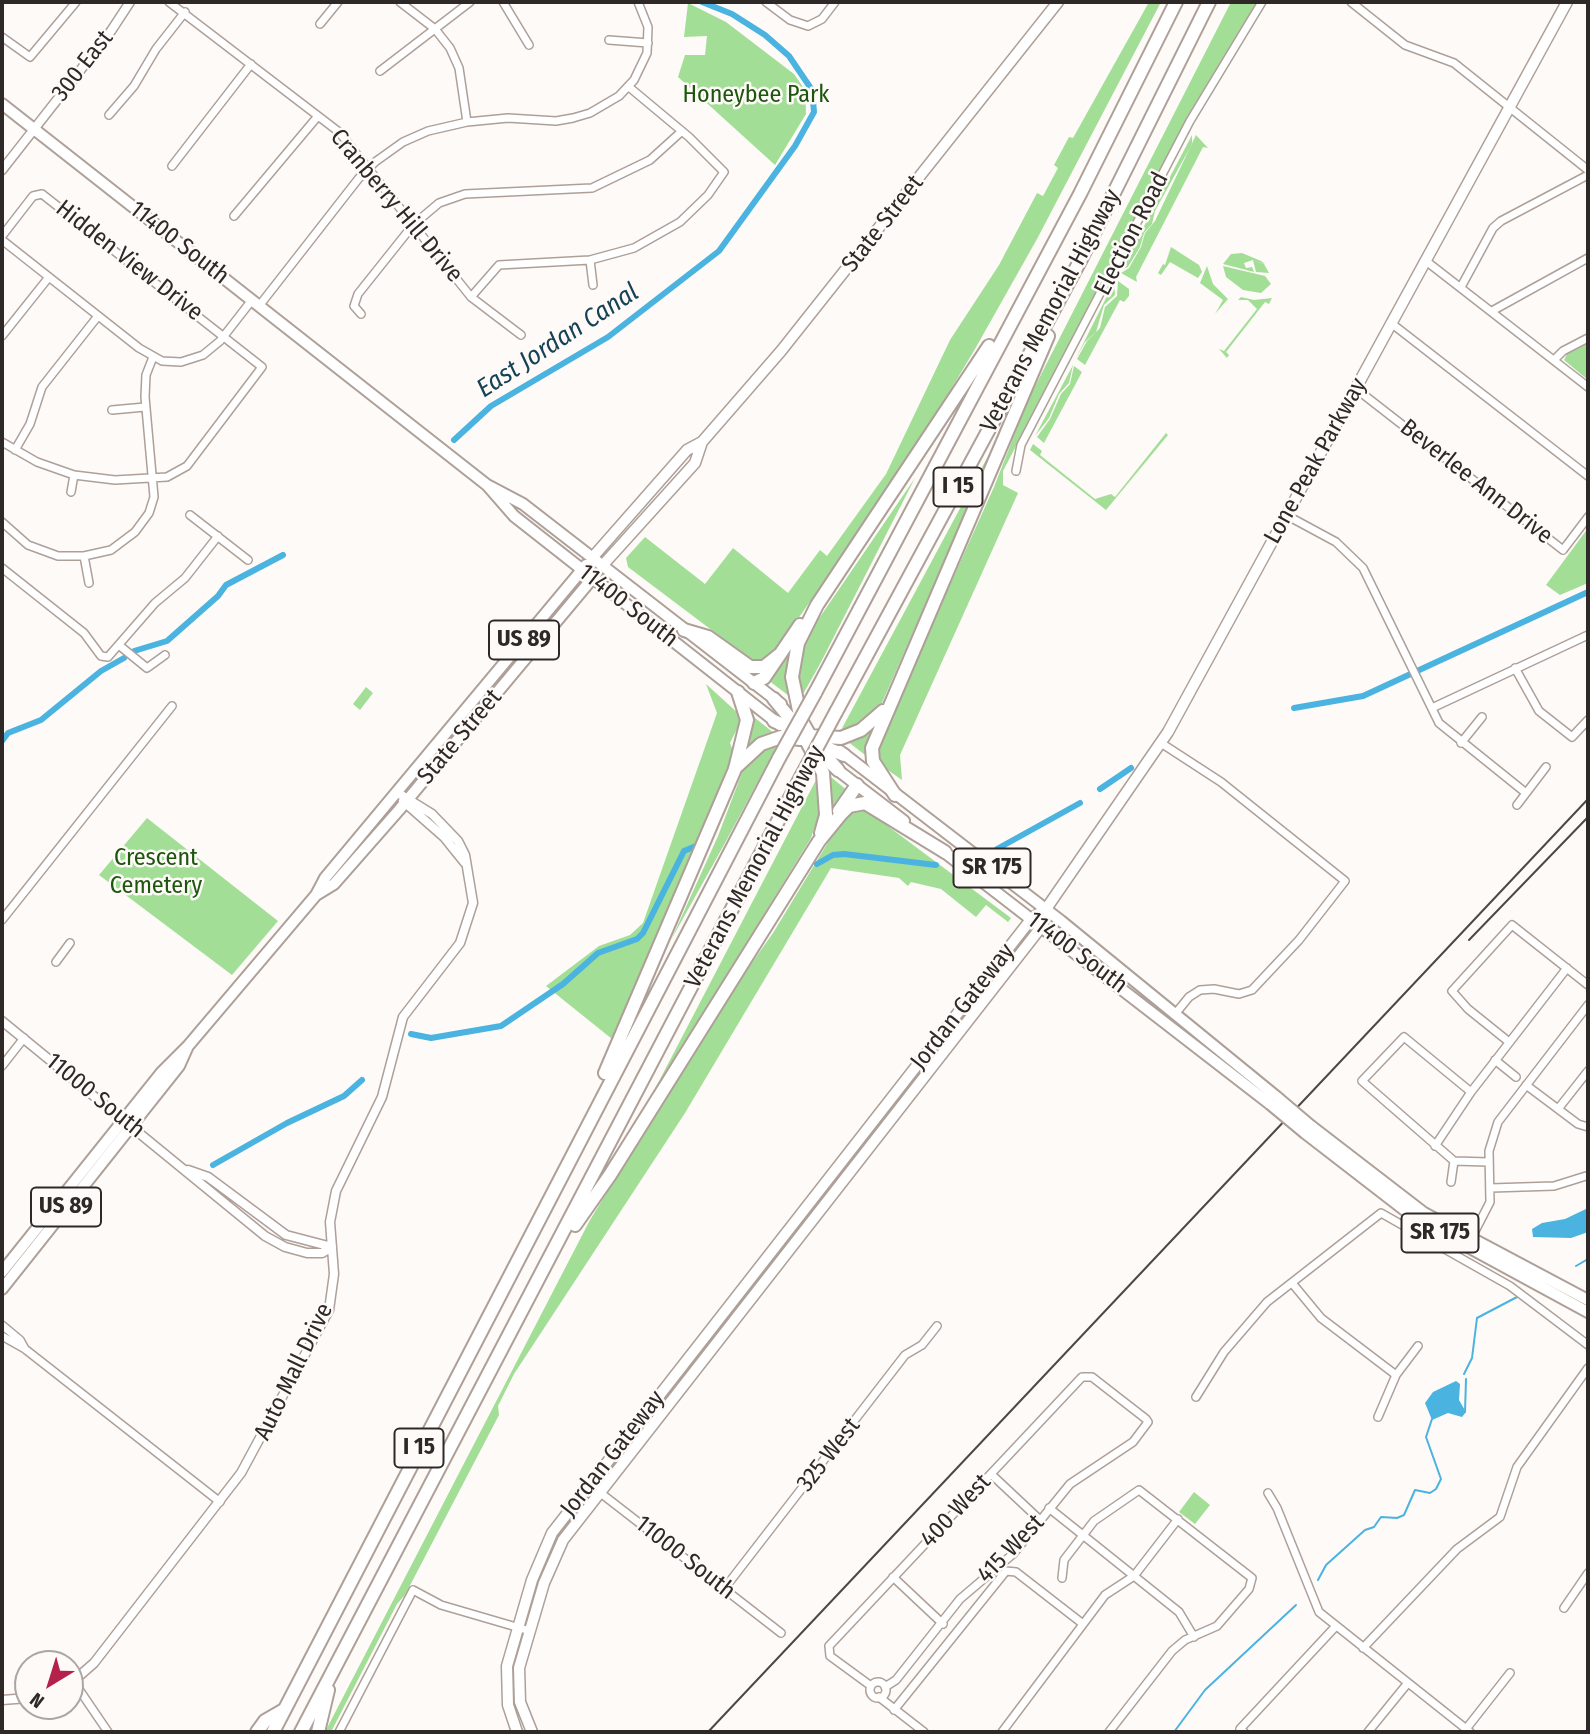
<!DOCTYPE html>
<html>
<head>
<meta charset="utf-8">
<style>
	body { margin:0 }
	#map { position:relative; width:1590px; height:1734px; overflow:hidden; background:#fdfaf8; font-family:"Fira Sans Condensed",sans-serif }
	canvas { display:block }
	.frame { position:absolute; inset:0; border:4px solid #2e2926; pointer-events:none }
	.north { position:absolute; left:14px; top:1650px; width:70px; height:70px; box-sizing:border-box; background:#fdfaf8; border:2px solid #aaa6a4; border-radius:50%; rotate:218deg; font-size:19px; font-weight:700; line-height:28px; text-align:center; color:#2e2926 }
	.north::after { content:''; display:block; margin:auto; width:24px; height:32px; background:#b4224c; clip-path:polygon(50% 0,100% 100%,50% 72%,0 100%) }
</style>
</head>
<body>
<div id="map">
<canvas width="1590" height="1734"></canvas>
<div class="frame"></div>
<div class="north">N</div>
</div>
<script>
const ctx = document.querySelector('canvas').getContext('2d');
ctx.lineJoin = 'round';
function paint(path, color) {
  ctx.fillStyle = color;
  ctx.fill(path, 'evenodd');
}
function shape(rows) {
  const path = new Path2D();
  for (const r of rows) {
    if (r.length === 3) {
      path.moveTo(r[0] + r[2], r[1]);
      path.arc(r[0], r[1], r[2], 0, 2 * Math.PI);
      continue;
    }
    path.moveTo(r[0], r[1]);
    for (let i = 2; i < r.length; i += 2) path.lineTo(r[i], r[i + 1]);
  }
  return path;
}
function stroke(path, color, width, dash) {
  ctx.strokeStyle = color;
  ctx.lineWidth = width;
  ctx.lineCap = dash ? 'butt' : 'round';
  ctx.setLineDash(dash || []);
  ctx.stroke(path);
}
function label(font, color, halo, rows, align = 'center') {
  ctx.font = font + ' "Fira Sans Condensed",sans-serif';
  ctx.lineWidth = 5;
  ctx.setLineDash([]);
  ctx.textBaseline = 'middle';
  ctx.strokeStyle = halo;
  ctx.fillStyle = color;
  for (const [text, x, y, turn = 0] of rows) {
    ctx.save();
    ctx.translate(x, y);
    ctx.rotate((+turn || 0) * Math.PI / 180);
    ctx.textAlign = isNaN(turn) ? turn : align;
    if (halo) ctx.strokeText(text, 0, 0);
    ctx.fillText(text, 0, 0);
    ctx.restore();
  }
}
paint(shape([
	[1149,2,1161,2,1037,239,975,349,911,456,775,652,758,665,628,567,626,558,645,537,705,584,733,548,788,593,820,550,827,556,886,474,950,340,999,265,1037,193,1043,196,1058,168,1054,165,1069,137,1073,138],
	[1231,2,1257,2,1187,119,1003,471,1003,485,1018,493,900,755,902,780,882,766,877,747,994,487,1028,400],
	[688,3,726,22,794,74,805,90,806,114,775,165,678,77,685,55,705,55,707,36,684,37],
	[1192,135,1192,144,1155,211,1152,224,1144,233,1140,247,1128,267,1121,270],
	[1196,135,1208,148,1203,147,1136,277,1137,282,1121,273,1129,268,1141,247,1145,233,1155,221],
	[1171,247,1199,265,1202,272,1198,278,1170,262,1161,275,1158,273,1163,264,1165,265],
	[1242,253,1261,261,1265,264,1255,261,1264,264,1269,273,1256,272,1253,260,1244,263,1246,268,1252,267,1254,272,1223,264,1231,254],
	[1207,266,1213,284,1228,299,1215,314,1223,300,1200,283],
	[1223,266,1265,276,1271,284,1261,293,1243,290,1226,277],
	[1118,281,1129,289,1129,296,1124,302,1120,300,1085,365,1077,359,1087,341,1100,328,1105,307,1117,296],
	[1114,282,1115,295,1104,305,1096,332,1085,342,1076,358],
	[1241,297,1254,300,1272,298,1269,304,1265,302,1226,352,1229,355,1227,358,1219,349,1224,351,1257,309,1248,300,1238,300],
	[1588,343,1588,380,1564,360,1567,354],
	[1073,365,1069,383,1059,394,1049,418,1035,436],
	[1074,366,1082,372,1044,443,1037,437,1050,419,1061,394,1070,384],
	[1001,432,881,705,862,726,840,732],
	[1166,433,1168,435,1106,510,1030,450,1033,444,1042,451,1040,455,1095,499,1111,494,1115,497],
	[915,478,820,664,802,696,798,675,807,636],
	[1588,528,1588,583,1560,595,1546,585],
	[793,643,793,699,768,680],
	[706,684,739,714,739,725,730,743,733,751,710,815,612,1039,546,986,599,946,630,935,643,923,717,713],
	[366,687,373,693,360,710,353,704],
	[750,714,774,733,757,740,741,754],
	[879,723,869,758,847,741,865,734],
	[779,742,725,843,671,940,718,836,745,765,756,752],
	[826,773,848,791,827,825],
	[817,778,820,811,811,838,645,1108],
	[865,809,1011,918,1008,922,986,905,976,917,941,889,911,882,908,886,899,878,831,868,685,1113,514,1374,498,1406,499,1415,405,1595,397,1604,331,1732,325,1732,590,1220,715,1015,773,933,841,821,848,812],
	[147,818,278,921,232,975,99,875],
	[1194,1492,1210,1505,1195,1524,1179,1512]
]), '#a3de97');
paint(shape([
	[1588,1208,1588,1232,1571,1238,1533,1237,1532,1229,1542,1223,1565,1219],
	[1456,1381,1460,1384,1459,1400,1466,1412,1462,1417,1448,1413,1432,1420,1425,1403,1433,1392]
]), '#4ab3e0');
stroke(shape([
	[1576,1266,1588,1259],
	[1464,1374,1472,1358,1477,1318,1517,1297],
	[1465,1412,1466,1379],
	[1318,1580,1326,1565,1365,1530,1374,1527,1381,1517,1397,1518,1404,1515,1415,1490,1430,1493,1436,1489,1441,1479,1426,1437,1432,1419],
	[1174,1732,1205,1690,1296,1605]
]), '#4ab3e0', 2);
stroke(shape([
	[454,440,491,406,608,337,719,251,795,146,814,112,812,90,789,56,765,35,732,14,702,2],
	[134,651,167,641,218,596,226,585,283,555],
	[1294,708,1363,696,1588,592],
	[2,741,8,733,41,720,101,671,124,658],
	[1100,789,1131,768],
	[997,849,1080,803],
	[817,864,833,855,844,854,936,865],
	[411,1034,431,1038,501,1026,563,984,598,953,637,939,643,933,684,851,696,846],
	[213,1165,287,1123,344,1096,362,1080]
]), '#4ab3e0', 6);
const minor = shape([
	[169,2,339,132,471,297,521,335],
	[400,2,435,29,450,48,459,68,467,122],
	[503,2,529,45],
	[766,2,790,20,808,26,822,19,835,2],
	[1351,2,1405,45,1454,63,1588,170],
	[320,24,338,2],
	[2,37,30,57,76,2],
	[609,40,648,43],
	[380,71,470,2],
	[109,115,134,86,156,49,185,12],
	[172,166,251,64],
	[234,216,318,116],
	[2,236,33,196,42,194,262,367,187,466,167,477,115,480,74,475,37,462,2,442],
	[2,240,139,348,162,361,181,362,203,355,220,341,252,300],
	[590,260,593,285],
	[1426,261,1588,387],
	[1461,287,1493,228,1501,221,1588,175],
	[471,297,499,265,590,260,634,248,680,222,708,195,724,172,689,137,629,87],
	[259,306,359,178,375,162,403,142,428,131,467,122,508,118,556,121,573,118,590,113,619,96,634,80,647,53,648,27,638,2],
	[1492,311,1588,258],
	[361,314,354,306,358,294,413,225,439,203,465,194,592,188,650,160,682,131],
	[1391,323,1588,476],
	[2,336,49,277],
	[1554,360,1563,351,1588,338],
	[1355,388,1563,550,1588,517],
	[112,410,145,407],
	[15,450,30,424,42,387,98,316],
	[1016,471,1021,445,1190,121,1262,2],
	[71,492,74,475],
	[190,515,248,560],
	[1286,515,1336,542,1363,568,1439,723,1526,793],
	[2,522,28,545,58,556,84,556,111,550,135,532,149,513,154,497,145,397,146,375,153,357],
	[84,556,89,583],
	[2,568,84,633,101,656,108,657,155,603,185,578,218,536],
	[120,646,147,668,165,655],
	[1515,668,1539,711,1572,737,1588,720],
	[1432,708,1588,635],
	[1161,743,1221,782,1345,881,1299,940,1252,990,1239,994,1214,989,1200,990,1189,997,1176,1013],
	[1461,743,1482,717],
	[1517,805,1546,767],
	[2,920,172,706],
	[56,962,70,943],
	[1509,1042,1468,1009,1452,991,1512,925,1588,985],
	[1495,1060,1516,1077],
	[2,1066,24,1038],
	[1526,1085,1578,1124,1588,1127],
	[1471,1092,1404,1037,1362,1081,1454,1161,1488,1162],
	[1558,1109,1588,1071],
	[1435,1146,1471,1092,1567,968],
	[1451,1182,1454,1161],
	[1491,1188,1554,1186,1586,1176],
	[1471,1239,1490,1202,1489,1151,1498,1122,1588,1005],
	[1292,1283,1321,1318,1396,1375],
	[2,1325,20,1340,25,1349],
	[2,1336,25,1349,220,1502],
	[1196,1397,1224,1352,1267,1302,1381,1213,1510,1286,1588,1345],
	[1378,1417,1396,1375,1418,1346],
	[991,1474,1040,1520],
	[589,1484,781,1633],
	[1268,1493,1277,1508,1319,1612,1470,1732],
	[1049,1508,1179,1612,1194,1637],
	[893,1577,943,1624],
	[1062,1578,1064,1560,1094,1521,1139,1490,1252,1578,1249,1589,1217,1626,1185,1640,1172,1651,1109,1732],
	[724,1589,905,1355,922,1345,937,1326],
	[1564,1608,1588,1573],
	[1363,1648,1457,1549,1500,1517,1517,1467,1588,1368],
	[74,1682,108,1732],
	[878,1690,8],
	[871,1686,830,1656,829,1646,1082,1377,1092,1377,1146,1419,1148,1422,1133,1442,1070,1484,1013,1554,960,1599,896,1680,885,1687],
	[879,1697,924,1732],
	[894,1710,1006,1571,1016,1572,1083,1624],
	[1466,1729,1510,1673],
	[339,1732,413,1590,441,1605,530,1631],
	[1002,1732,1105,1595,1134,1576,1178,1519],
	[1244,1732,1240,1729,1336,1626],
	[1368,1732,1407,1684]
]);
const tertiary = shape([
	[2,170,111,31,130,2],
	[403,801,444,837,465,863],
	[2,1021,265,1236,285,1247,307,1253,322,1253,332,1247],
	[188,1170,208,1177,286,1235,332,1247],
	[70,1684,94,1663,241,1473,329,1310,334,1274,330,1222,336,1191,382,1097,403,1017,460,943,473,903,465,855,458,841,432,814,398,793],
	[2,1700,28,1698]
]);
const secondary = shape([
	[592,558,687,450,702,442,781,351,1058,2],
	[602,566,695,463,702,442],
	[517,1732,508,1705,507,1666,532,1580,552,1533,1032,918,1046,909],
	[532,1732,520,1702,519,1668,544,1583,563,1540,1042,926,1046,909,1168,732,1567,2]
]);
const primary = shape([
	[2,104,487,485,523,504,781,704],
	[487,485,514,516,780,725],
	[840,751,1061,921,1278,1098],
	[831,765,904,821],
	[939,848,1270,1104],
	[316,895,334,884,399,810,596,574],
	[1311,1126,1424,1213,1588,1300],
	[1305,1133,1415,1218,1588,1312],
	[2,1272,161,1073,188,1046,316,895,325,878,586,565],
	[2,1289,179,1066,188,1046]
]);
const motorway = shape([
	[684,630,708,637,750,667,764,667,779,655],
	[754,683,764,678,800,625],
	[815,693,1080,194,1176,2],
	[774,699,803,734,823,773,826,815,821,833],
	[836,712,1080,261,1209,2],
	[774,721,810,736,841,738,861,730,883,711],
	[817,744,844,755],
	[735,768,761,744,781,737,800,739],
	[838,770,814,743,801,720,792,677,798,643,817,605,989,346],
	[895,795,873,761,872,748,1048,336],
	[839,811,857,785],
	[605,1073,735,769,747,720,738,692],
	[575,1225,610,1175,819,841,841,814,849,806,865,803,945,852],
	[257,1732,265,1721,284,1710],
	[273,1732,779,758],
	[301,1732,801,777],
	[318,1732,328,1690]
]);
stroke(minor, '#aea098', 10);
stroke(tertiary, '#aea098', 11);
stroke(secondary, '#aea098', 13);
stroke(primary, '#aea098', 14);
stroke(motorway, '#aea098', 16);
stroke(minor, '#fff', 7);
stroke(tertiary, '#fff', 8);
stroke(secondary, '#fff', 10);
stroke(primary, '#fff', 10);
stroke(motorway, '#fff', 12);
stroke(shape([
	[1469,940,1588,817],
	[708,1732,1588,799]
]), '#4d4845', 2);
const primaryBridge = shape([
	[1278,1098,1311,1126],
	[1270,1104,1305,1133]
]);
const motorwayBridge = shape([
	[779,758,815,693],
	[801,777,836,712]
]);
stroke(primaryBridge, '#aea098', 14, []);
stroke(motorwayBridge, '#aea098', 16, []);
stroke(primaryBridge, '#fff', 10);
stroke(motorwayBridge, '#fff', 12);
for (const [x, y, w] of [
	[958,487,49],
	[524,640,70],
	[992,868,77],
	[66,1207,70],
	[1440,1233,77],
	[419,1448,49]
]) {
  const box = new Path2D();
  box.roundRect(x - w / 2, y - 19.5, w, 39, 5);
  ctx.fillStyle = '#fdfaf8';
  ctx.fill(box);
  stroke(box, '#2e2926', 2);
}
label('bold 23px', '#2e2926', null, [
	["I 15",958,487],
	["US 89",524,640],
	["SR 175",992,868],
	["US 89",66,1207],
	["SR 175",1440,1233],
	["I 15",419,1448]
]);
label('24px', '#2e2926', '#fdfaf8', [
	["300 East",83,66,-52],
	["Cranberry Hill Drive",396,206,50],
	["State Street",883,224,-52],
	["Election Road",1132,234,-63],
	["11400 South",179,243,38],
	["Hidden View Drive",129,261,38],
	["Veterans Memorial Highway",1051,311,-62],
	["Lone Peak Parkway",1316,461,-61],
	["Beverlee Ann Drive",1476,482,38],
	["11400 South",628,606,38],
	["State Street",460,737,-50],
	["Veterans Memorial Highway",755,867,-62],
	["11400 South",1077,953,37],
	["Jordan Gateway",963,1007,-52],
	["11000 South",95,1096,39],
	["Auto Mall Drive",294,1372,-64],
	["Jordan Gateway",613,1454,-52],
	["325 West",829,1455,-52],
	["400 West",956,1511,-47],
	["415 West",1011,1549,-46],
	["11000 South",685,1558,38]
]);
label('24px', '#1e560f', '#fdfaf8', [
	["Honeybee Park",756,95],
	["Crescent",156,858],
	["Cemetery",156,886]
]);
label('italic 26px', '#154255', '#fdfaf8', [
	["East Jordan Canal",558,341,-33]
]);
</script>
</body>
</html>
